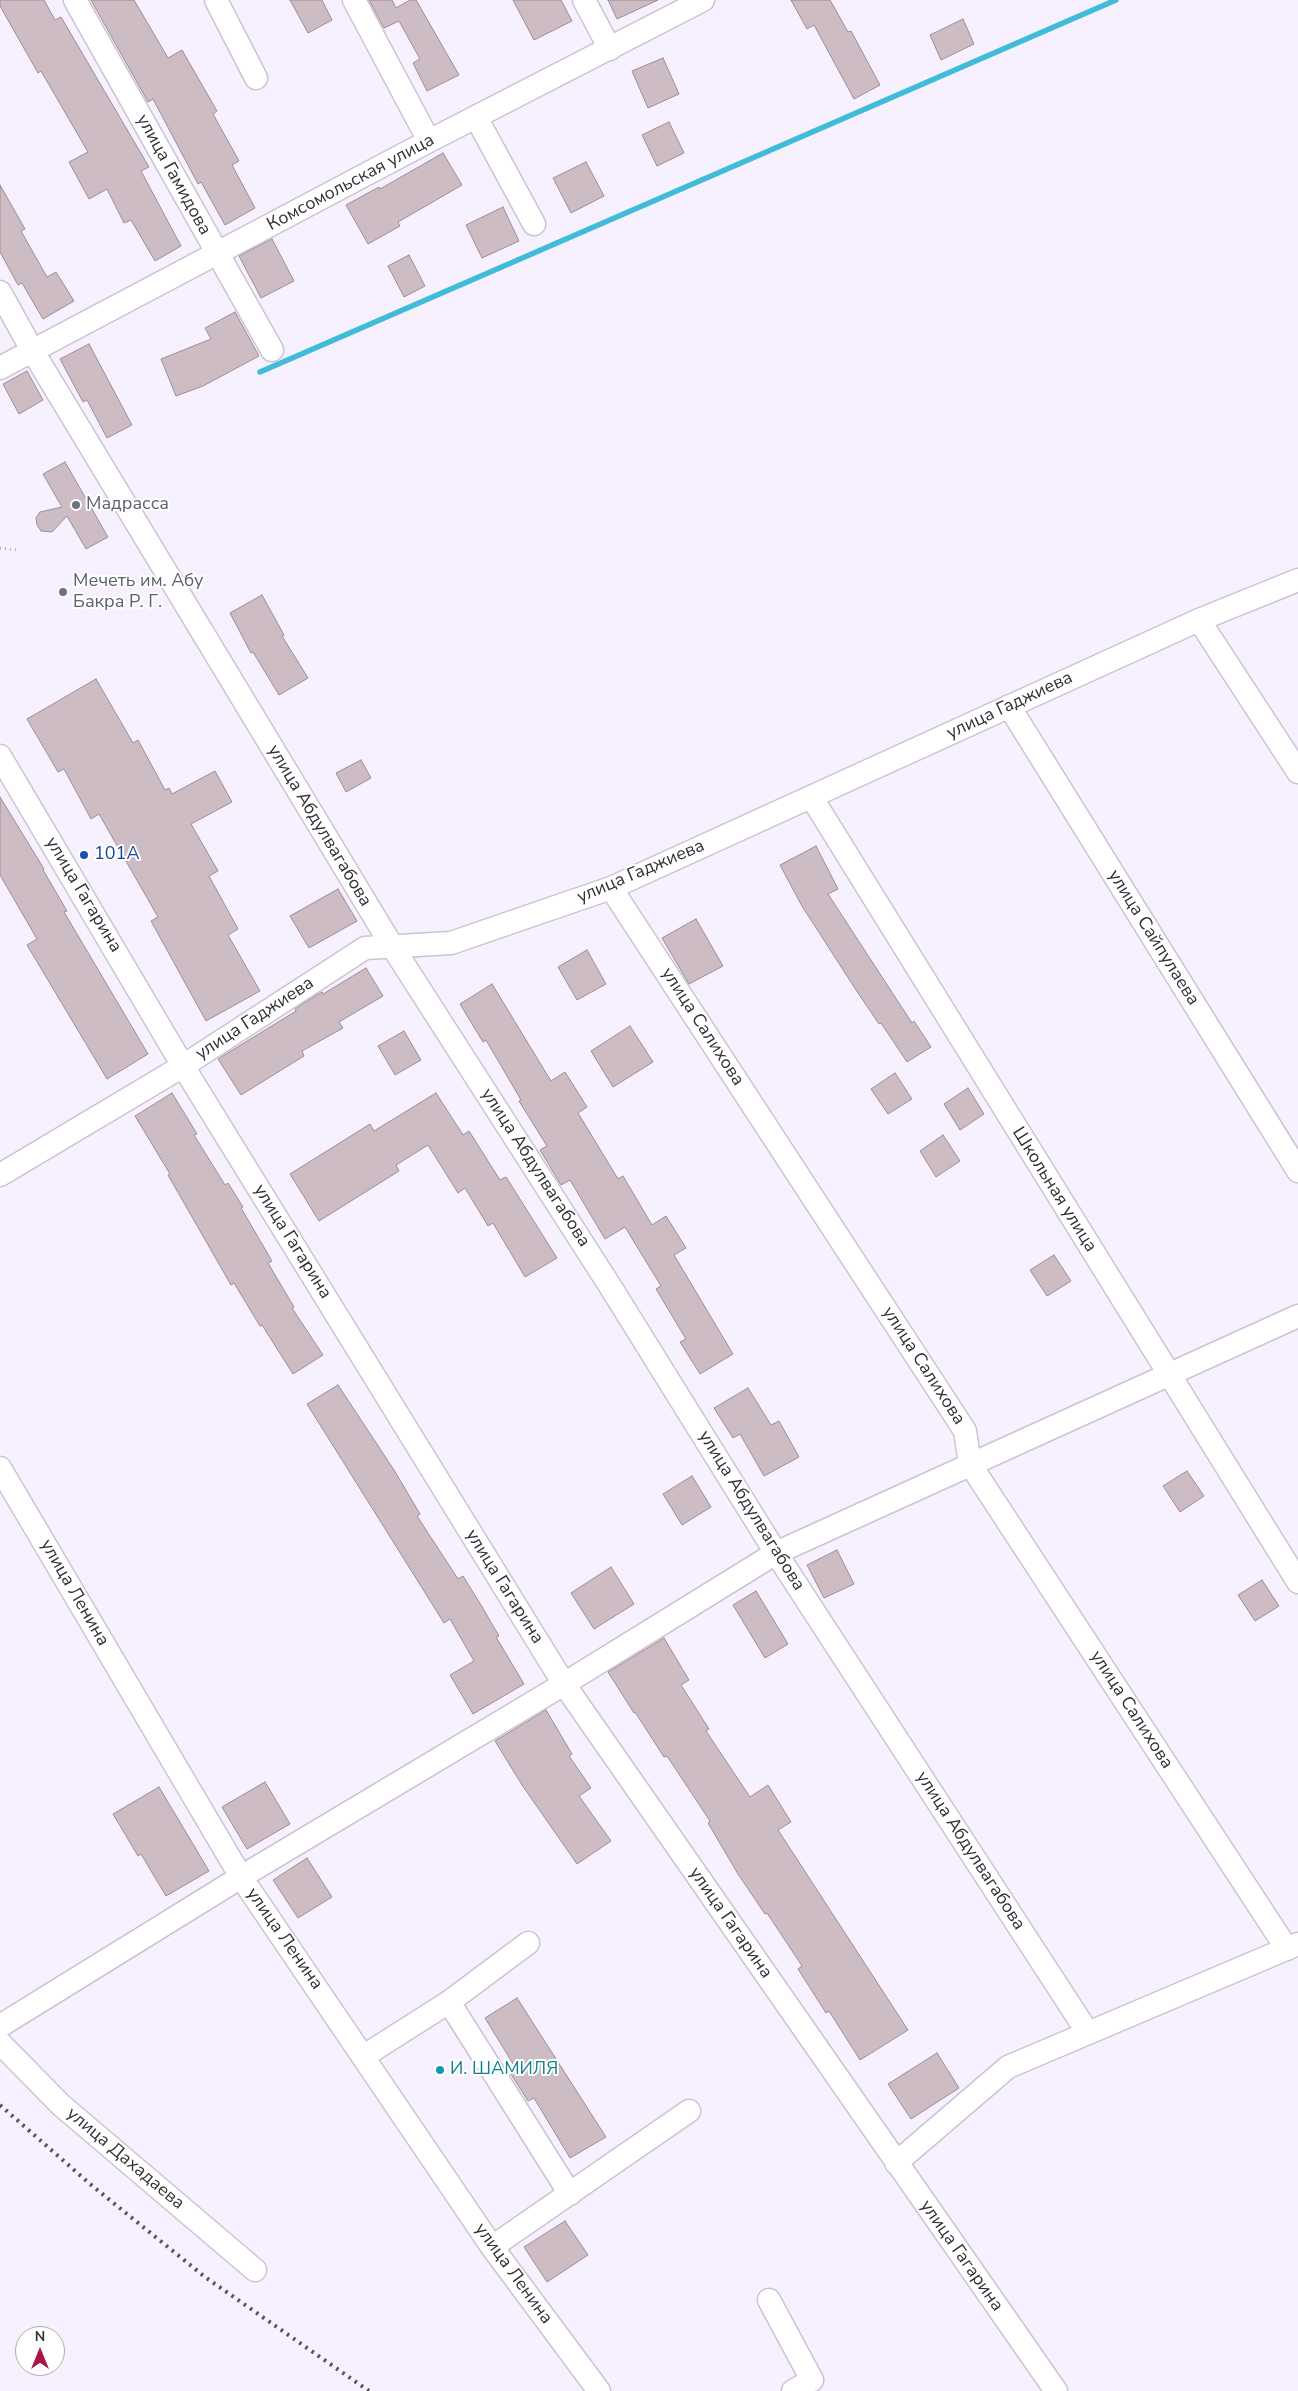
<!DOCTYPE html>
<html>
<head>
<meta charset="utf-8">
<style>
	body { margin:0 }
	#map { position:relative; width:1298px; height:2391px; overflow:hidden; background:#f7f1ff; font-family:"Nunito Sans",sans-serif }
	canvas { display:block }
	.north { position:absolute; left:15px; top:2326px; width:50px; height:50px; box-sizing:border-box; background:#fff; border:1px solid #adacaf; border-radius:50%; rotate:0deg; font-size:14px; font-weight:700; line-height:20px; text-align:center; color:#333036 }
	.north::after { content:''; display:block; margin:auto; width:18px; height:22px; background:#a91442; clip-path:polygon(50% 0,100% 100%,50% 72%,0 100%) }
</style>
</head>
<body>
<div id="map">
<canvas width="1298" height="2391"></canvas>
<div class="north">N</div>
</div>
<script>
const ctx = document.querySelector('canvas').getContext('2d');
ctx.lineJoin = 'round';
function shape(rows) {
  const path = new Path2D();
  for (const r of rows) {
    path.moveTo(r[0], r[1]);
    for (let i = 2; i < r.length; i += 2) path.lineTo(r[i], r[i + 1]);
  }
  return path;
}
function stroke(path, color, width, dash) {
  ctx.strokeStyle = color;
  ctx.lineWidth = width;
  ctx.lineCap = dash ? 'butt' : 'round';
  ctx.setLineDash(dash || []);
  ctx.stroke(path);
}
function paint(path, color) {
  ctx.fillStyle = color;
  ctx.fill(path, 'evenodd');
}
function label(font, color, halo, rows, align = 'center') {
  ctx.font = font + ' "Nunito Sans",sans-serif';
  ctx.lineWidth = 4;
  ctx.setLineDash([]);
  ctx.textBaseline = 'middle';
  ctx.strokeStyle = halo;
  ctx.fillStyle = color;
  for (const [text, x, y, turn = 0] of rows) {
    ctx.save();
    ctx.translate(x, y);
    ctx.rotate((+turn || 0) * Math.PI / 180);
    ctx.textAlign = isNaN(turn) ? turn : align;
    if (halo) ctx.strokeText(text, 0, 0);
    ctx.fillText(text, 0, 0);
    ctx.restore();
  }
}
stroke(shape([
	[260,372,1116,0]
]), '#40bcd8', 5.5);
const building = shape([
	[0,0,44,0,55,20,61,17,149,167,141,171,181,246,155,261,131,220,124,223,107,189,89,199,69,162,88,152,41,71,38,73,0,6,0,0],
	[91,0,134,0,168,58,182,50,217,111,213,114,239,161,232,165,255,208,225,225,201,182,198,184,153,99,148,102,91,0],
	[290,0,322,0,332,20,308,33,290,0],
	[369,0,392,0,396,8,410,0,416,0,459,75,427,91,413,63,420,59,399,21,384,28,369,0],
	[513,0,561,0,572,21,534,40,513,0],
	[608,0,658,0,617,19,608,0],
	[791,0,830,0,848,32,851,31,880,85,854,99,814,25,807,29,791,0],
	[963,19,974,44,941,60,930,35,963,19],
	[663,58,679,94,648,108,632,71,663,58],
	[669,122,684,153,657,166,642,135,669,122],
	[443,153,462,185,398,222,400,226,368,244,346,205,379,187,380,189,443,153],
	[586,162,604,196,571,213,553,178,586,162],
	[0,185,25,229,21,231,47,277,56,272,74,301,43,319,22,283,18,285,0,252,0,185],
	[503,207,519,241,482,258,466,225,503,207],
	[272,239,294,281,261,298,239,256,272,239],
	[409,255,425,286,404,297,388,266,409,255],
	[235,312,259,356,203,386,176,396,161,359,211,339,205,328,235,312],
	[89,344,132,425,107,438,87,400,83,402,60,359,89,344],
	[27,371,43,400,19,414,3,384,27,371],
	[65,462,108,537,86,549,67,516,52,532,41,531,37,525,36,518,40,512,62,507,43,474,65,462],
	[262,595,284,635,282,636,308,678,279,695,253,652,251,653,230,613,262,595],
	[96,679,133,743,138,740,165,790,169,788,172,794,215,771,232,802,191,824,218,871,209,876,238,929,228,935,260,991,206,1021,151,921,158,917,99,814,91,819,64,769,58,772,27,719,96,679],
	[361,760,371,778,346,792,336,773,361,760],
	[0,797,44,869,43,870,67,911,64,912,148,1054,107,1079,27,945,37,939,0,875,0,797],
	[816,846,838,889,828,894,912,1023,914,1021,931,1047,907,1062,881,1023,879,1024,856,990,802,906,780,865,816,846],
	[338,889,357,921,309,948,290,916,338,889],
	[696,919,723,966,689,984,662,938,696,919],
	[587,950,606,984,577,1000,558,967,587,950],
	[366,968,383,996,339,1022,343,1028,302,1051,304,1056,241,1095,218,1059,296,1011,295,1009,315,996,322,992,323,994,366,968],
	[492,984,551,1081,565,1072,587,1107,578,1113,618,1179,623,1176,652,1225,666,1216,686,1248,674,1255,733,1354,700,1374,680,1342,686,1339,656,1289,661,1286,625,1227,605,1239,570,1180,561,1185,540,1150,547,1146,519,1101,521,1100,486,1040,483,1042,460,1004,492,984],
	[630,1026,653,1062,613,1087,591,1051,630,1026],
	[404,1031,421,1060,395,1075,378,1046,404,1031],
	[895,1073,912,1099,888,1114,871,1089,895,1073],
	[968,1088,984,1114,960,1130,944,1104,968,1088],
	[172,1093,197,1134,194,1135,225,1185,228,1183,243,1207,241,1208,272,1261,268,1263,294,1307,292,1308,323,1355,293,1374,262,1325,260,1326,234,1283,231,1285,168,1175,170,1174,135,1116,172,1093],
	[436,1093,463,1135,469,1131,500,1180,506,1177,557,1258,525,1277,493,1223,488,1226,465,1188,458,1193,428,1145,396,1165,399,1171,319,1221,290,1174,370,1124,374,1131,436,1093],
	[943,1135,960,1161,936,1177,920,1151,943,1135],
	[1054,1255,1071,1281,1047,1296,1030,1270,1054,1255],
	[338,1385,394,1470,420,1514,417,1516,458,1579,463,1576,481,1605,499,1636,496,1637,524,1684,473,1714,450,1675,474,1661,450,1619,444,1623,307,1404,338,1385],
	[748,1388,771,1425,779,1421,799,1457,764,1476,740,1434,733,1438,714,1408,748,1388],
	[1187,1471,1204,1496,1180,1512,1163,1486,1187,1471],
	[692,1476,711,1507,682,1525,663,1494,692,1476],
	[837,1550,854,1584,824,1598,807,1565,837,1550],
	[611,1567,634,1604,594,1629,571,1593,611,1567],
	[1262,1580,1279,1606,1255,1621,1238,1595,1262,1580],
	[756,1591,788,1644,765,1658,733,1605,756,1591],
	[664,1638,689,1680,681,1685,709,1729,706,1731,750,1797,768,1785,791,1822,778,1830,908,2030,860,2060,829,2011,826,2013,798,1969,802,1966,767,1913,765,1914,738,1874,708,1823,710,1821,667,1756,664,1757,635,1712,634,1713,608,1672,664,1638],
	[546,1710,572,1754,569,1756,591,1788,579,1796,611,1841,577,1864,522,1785,495,1741,546,1710],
	[265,1782,290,1824,247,1849,222,1807,265,1782],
	[159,1787,209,1871,166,1896,141,1854,138,1856,113,1814,159,1787],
	[307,1858,332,1897,298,1918,273,1880,307,1858],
	[517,1998,606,2137,570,2158,534,2098,528,2101,509,2071,515,2067,485,2018,517,1998],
	[937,2053,959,2088,911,2119,888,2084,937,2053],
	[565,2221,588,2255,547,2282,524,2247,565,2221]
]);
paint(building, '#cebcc4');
stroke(building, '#9e8c94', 1);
const minor = shape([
	[75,0,272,350],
	[216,0,256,78],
	[354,0,429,141],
	[584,0,610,49],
	[476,117,534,224],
	[0,292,32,350,392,946,610,1286,776,1553,1088,2033],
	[0,368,429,141,703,0],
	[1199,620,1298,772],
	[1009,706,1298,1171],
	[0,756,183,1066,564,1684,1056,2391],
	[812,798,1298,1582],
	[611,888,965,1431,970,1464,1287,1949],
	[0,1175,183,1066,365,948,451,943,611,888,1199,620,1298,580],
	[0,1468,241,1877,492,2247,599,2391],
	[449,2002,570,2194],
	[0,2026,241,1877,564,1684,776,1553,1298,1316],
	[0,2043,61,2105,255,2270],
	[364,2056,449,2002,528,1943],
	[896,2163,1008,2067,1298,1944],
	[492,2247,689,2111],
	[769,2300,812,2380,793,2391]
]);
stroke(minor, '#cbc3d4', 25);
stroke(shape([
	[0,548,17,550]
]), '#b0abb6', 3, [1, 4]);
stroke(minor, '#fff', 22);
stroke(shape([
	[0,2105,90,2184,205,2277,369,2391]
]), '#58545c', 4, [2.5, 5]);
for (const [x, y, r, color] of [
	[76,505,5,"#6b7280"],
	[63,592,5,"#6b7280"],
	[84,855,5,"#1a4fb4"],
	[440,2070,5,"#0f9aa8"]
]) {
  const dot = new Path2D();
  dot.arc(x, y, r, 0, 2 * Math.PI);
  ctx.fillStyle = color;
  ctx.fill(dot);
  stroke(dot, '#fff', 2);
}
label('18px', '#333036', '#fff', [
	["улица Гамидова",173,175,61],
	["Комсомольская улица",351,183,-28],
	["улица Гаджиева",1010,706,-25],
	["улица Абдулвагабова",319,826,59],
	["улица Гаджиева",641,872,-23],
	["улица Гагарина",83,895,59],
	["улица Сайпулаева",1153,938,58],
	["улица Гаджиева",255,1019,-33],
	["улица Салихова",702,1027,57],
	["улица Абдулвагабова",535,1168,57],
	["Школьная улица",1054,1190,58],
	["улица Гагарина",292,1242,58],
	["улица Салихова",923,1366,57],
	["улица Абдулвагабова",751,1511,58],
	["улица Гагарина",504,1587,58],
	["улица Ленина",74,1593,60],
	["улица Салихова",1131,1710,57],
	["улица Абдулвагабова",970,1851,57],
	["улица Гагарина",730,1923,55],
	["улица Ленина",284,1939,55],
	["улица Дахадаева",125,2159,40],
	["улица Гагарина",961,2256,55],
	["улица Ленина",513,2274,54]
]);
label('18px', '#5b616d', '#fff', [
	["Мадрасса",86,505],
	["Мечеть им. Абу",73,582],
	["Бакра Р. Г.",73,603]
], 'left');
label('18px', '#164399', '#fff', [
	["101А",94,855]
], 'left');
label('18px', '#0d838f', '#fff', [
	["И. ШАМИЛЯ",450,2070]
], 'left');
</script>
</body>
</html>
